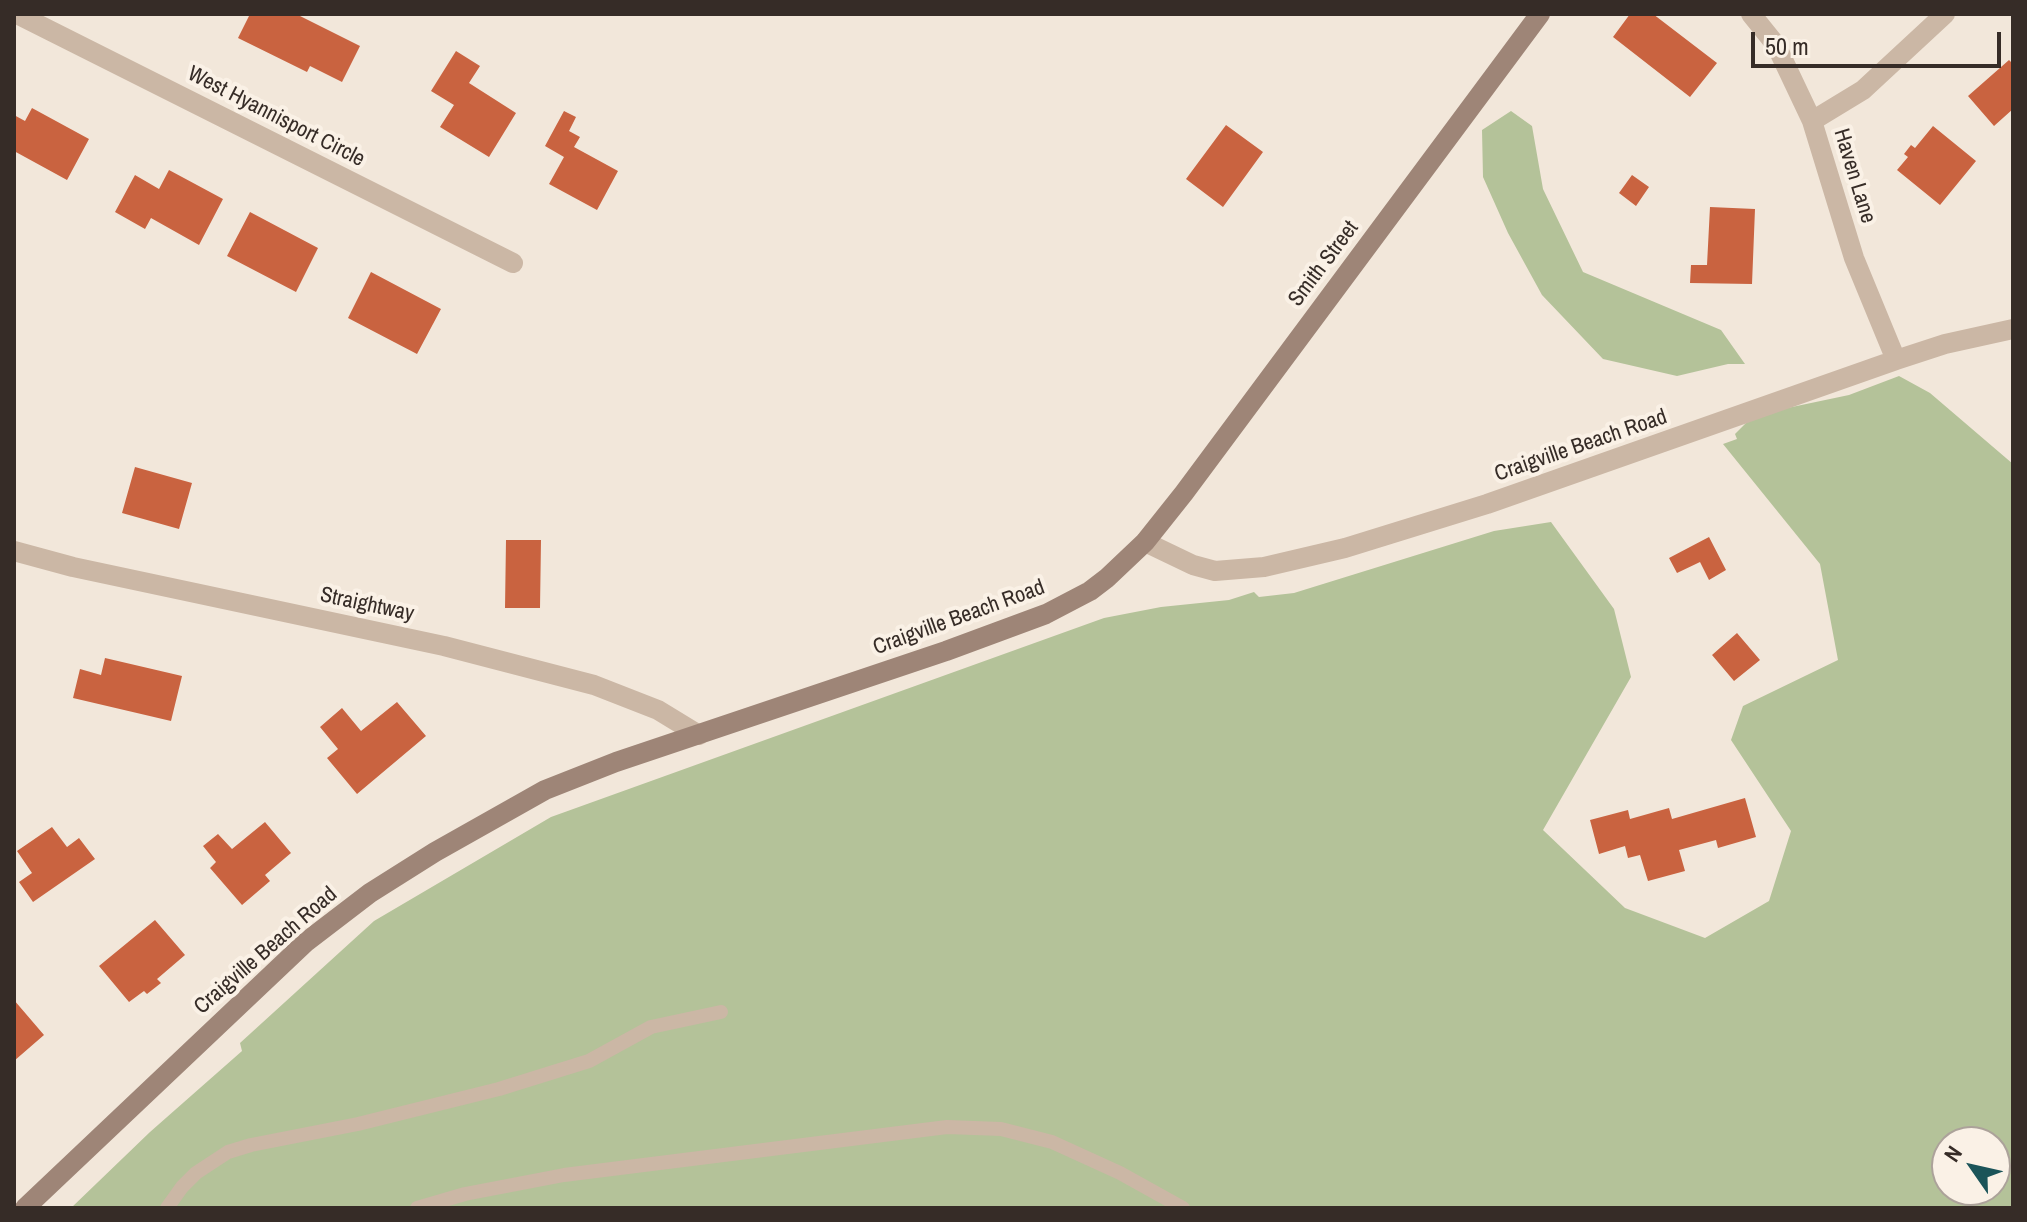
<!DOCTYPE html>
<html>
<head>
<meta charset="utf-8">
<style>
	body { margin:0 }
	#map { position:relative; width:2027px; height:1222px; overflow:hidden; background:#f2e7da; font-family:"Archivo Narrow",sans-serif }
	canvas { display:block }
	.frame { position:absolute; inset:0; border:16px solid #362c27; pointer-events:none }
	.north { position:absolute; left:1931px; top:1126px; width:80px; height:80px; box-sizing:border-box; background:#faf1e6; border:2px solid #aca29a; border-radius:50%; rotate:304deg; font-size:22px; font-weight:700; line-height:32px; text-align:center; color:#362c27 }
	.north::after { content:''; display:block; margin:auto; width:28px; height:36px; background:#1b5459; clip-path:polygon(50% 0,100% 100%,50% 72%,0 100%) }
	.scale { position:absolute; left:1751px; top:32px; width:250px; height:36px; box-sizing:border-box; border:4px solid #362c27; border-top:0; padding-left:10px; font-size:24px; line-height:28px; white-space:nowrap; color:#362c27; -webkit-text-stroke:6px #faf1e6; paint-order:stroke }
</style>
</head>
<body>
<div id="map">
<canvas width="2027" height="1222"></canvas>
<div class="frame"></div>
<div class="north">N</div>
<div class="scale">50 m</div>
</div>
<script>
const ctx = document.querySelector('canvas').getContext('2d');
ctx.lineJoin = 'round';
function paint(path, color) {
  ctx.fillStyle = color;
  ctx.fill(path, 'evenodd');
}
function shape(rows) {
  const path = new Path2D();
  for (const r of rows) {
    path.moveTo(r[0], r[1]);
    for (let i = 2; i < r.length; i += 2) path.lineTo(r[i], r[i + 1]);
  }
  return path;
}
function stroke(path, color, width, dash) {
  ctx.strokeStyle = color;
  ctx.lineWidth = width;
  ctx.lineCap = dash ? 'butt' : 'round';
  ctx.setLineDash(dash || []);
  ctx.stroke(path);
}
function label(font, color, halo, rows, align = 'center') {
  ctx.font = font + ' "Archivo Narrow",sans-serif';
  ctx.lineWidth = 8;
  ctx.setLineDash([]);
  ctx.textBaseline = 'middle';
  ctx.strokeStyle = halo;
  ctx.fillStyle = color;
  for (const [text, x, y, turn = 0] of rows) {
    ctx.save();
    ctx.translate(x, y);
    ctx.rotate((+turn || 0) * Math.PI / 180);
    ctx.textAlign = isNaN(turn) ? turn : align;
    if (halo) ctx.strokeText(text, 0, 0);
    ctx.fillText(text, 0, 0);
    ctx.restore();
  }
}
paint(shape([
	[1511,111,1532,126,1543,189,1583,272,1721,330,1745,364,1728,364,1677,376,1603,359,1542,295,1508,233,1483,177,1482,130],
	[1899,376,1930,393,2013,464,2013,1208,71,1208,150,1132,242,1051,240,1043,374,921,551,817,1104,618,1161,607,1229,600,1254,592,1259,597,1294,593,1494,531,1551,522,1614,609,1631,677,1543,830,1625,908,1705,938,1769,901,1791,831,1731,740,1743,706,1838,660,1820,564,1723,444,1737,439,1735,434,1754,415,1849,395],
	[1947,1142,1995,1142,1995,1190,1947,1190]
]), '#b4c299');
paint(shape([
	[250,14,296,14,360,46,342,82,310,66,307,72,238,38],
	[1630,14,1653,14,1717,63,1690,97,1613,37],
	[456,51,480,66,469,83,516,113,489,157,440,127,454,105,431,91],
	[2009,60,2013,64,2013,109,1994,126,1968,96],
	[32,108,89,139,67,180,14,151,14,115,25,121],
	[564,111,576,117,569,131,580,137,574,147,618,171,597,210,549,184,564,157,545,146],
	[1226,125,1263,152,1223,207,1186,179],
	[1933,126,1976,161,1940,205,1897,170,1908,157,1904,154,1911,145,1915,148],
	[169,170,223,199,199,245,151,218,145,229,115,212,135,175,159,189],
	[1632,175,1649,187,1636,206,1619,193],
	[1710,207,1755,209,1752,284,1690,283,1691,265,1707,265],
	[250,212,318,248,296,292,227,256],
	[371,272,441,309,417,354,348,318],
	[135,467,192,483,179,529,122,513],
	[1709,537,1726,570,1709,580,1700,562,1677,573,1669,558],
	[506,540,541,540,540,608,505,608],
	[1737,633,1760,660,1734,681,1712,655],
	[105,658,182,676,171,721,73,698,80,669,101,675],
	[397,702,426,736,357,794,327,758,338,749,320,727,342,708,361,731],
	[1745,798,1756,837,1718,848,1716,840,1679,850,1685,871,1648,881,1640,855,1628,858,1625,846,1599,854,1590,820,1628,810,1630,819,1669,808,1672,819],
	[265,822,291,853,265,875,270,881,242,905,210,868,216,862,203,846,218,834,232,849],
	[52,827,67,847,79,838,95,859,33,902,19,882,32,873,17,851],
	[155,920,185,955,157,979,161,983,147,994,144,991,129,1002,99,966],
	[14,1000,44,1035,14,1061]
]), '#c96340');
stroke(shape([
	[167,1208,182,1187,196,1173,228,1152,251,1145,358,1124,499,1089,589,1061,651,1027,721,1012],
	[417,1208,465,1194,564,1175,947,1127,1001,1129,1052,1142,1120,1173,1183,1208]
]), '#cbb7a5', 14);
stroke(shape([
	[17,14,513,263],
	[1751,14,1776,45,1812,121,1854,258,1896,360],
	[1812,121,1863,90,1945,14],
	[1145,542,1193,565,1215,571,1264,567,1345,548,1487,504,1896,360,1945,344,2013,329]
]), '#cbb7a5', 20);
stroke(shape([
	[14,551,73,567,444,646,594,685,658,710,699,735]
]), '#cbb7a5', 20);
stroke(shape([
	[25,1208,306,942,370,893,435,852,545,790,616,762,946,651,1046,614,1090,591,1107,578,1145,542,1184,493,1540,14]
]), '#9e8577', 20);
label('22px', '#362c27', '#faf1e6', [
	["West Hyannisport Circle",276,117,27],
	["Haven Lane",1854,176,73],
	["Smith Street",1324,264,-53],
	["Craigville Beach Road",1581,446,-19],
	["Straightway",367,605,12],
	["Craigville Beach Road",959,618,-20],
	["Craigville Beach Road",266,951,-41]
]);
</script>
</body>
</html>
